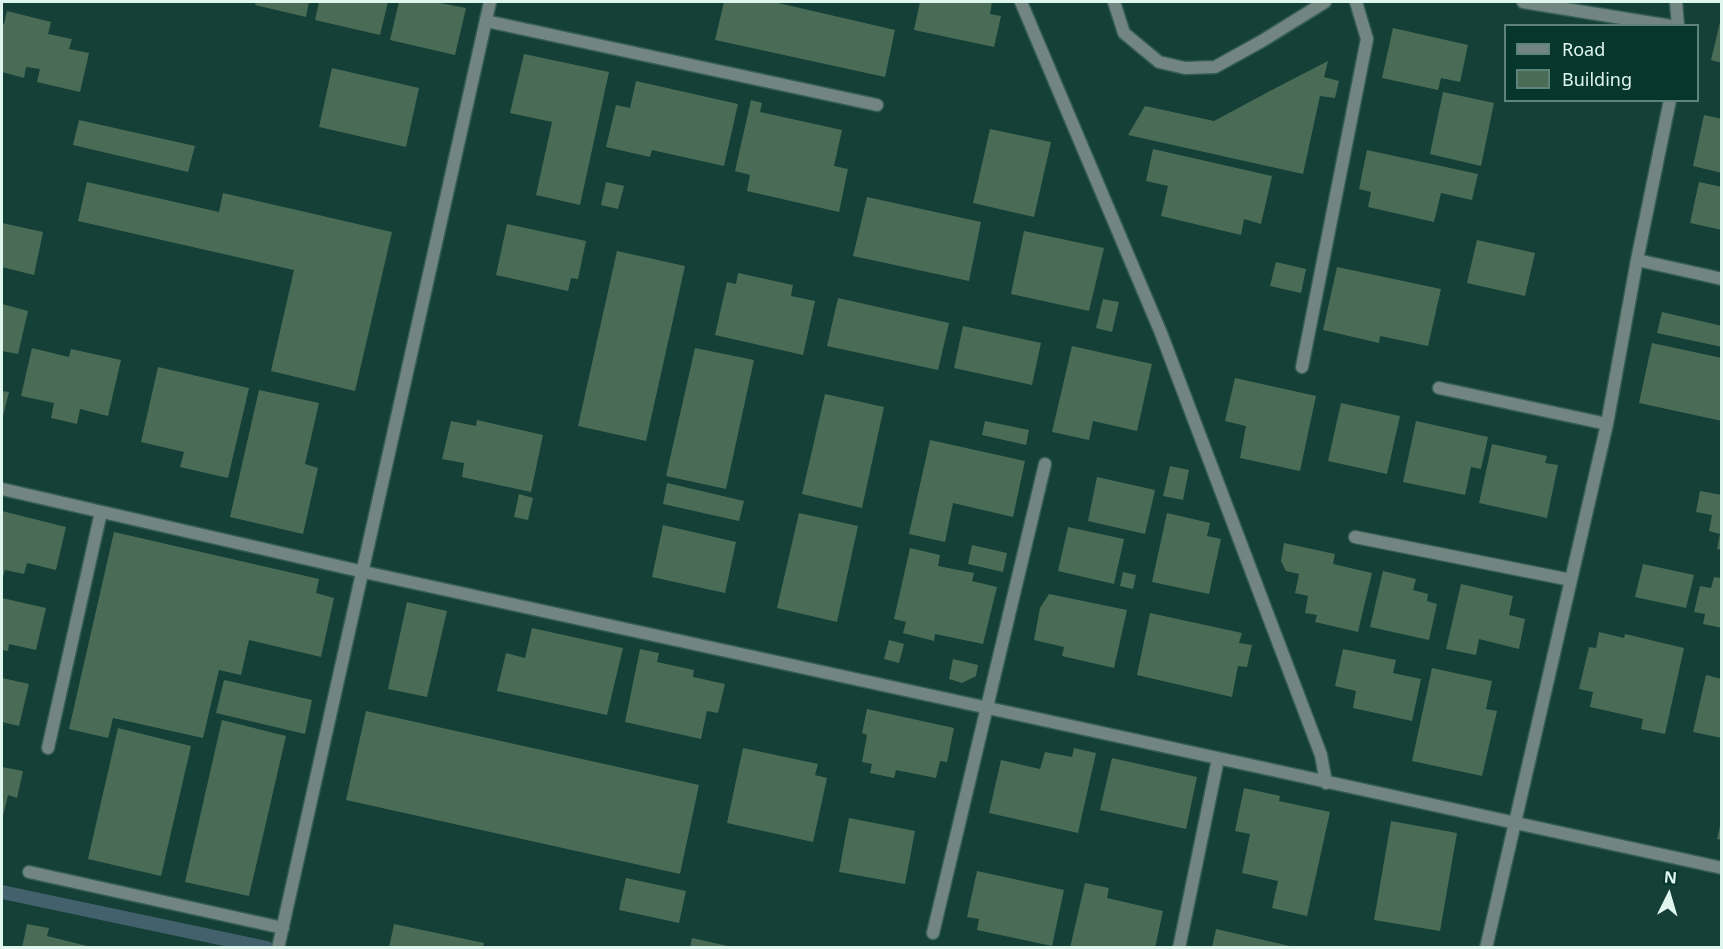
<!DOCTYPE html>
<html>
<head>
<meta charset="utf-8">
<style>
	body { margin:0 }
	#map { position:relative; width:1723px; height:949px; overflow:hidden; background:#144037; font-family:"Noto Sans",sans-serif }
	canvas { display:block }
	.frame { position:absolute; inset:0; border:3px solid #dff6ef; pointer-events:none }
	.legend { position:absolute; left:1504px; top:24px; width:195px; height:78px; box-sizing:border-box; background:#07362d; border:2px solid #5d837b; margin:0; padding:8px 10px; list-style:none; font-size:18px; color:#dff6ef }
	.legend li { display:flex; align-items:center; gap:12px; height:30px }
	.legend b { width:30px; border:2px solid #5d837b }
	.north { position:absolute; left:1639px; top:865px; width:60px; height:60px; -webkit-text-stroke:4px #07362d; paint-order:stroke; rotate:5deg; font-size:16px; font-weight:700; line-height:24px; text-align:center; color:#dff6ef }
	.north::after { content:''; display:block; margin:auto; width:21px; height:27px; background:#dff6ef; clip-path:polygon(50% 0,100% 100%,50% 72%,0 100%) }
</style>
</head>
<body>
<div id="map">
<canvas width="1723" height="949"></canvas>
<div class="frame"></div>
<ul class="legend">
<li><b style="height:8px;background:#728580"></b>Road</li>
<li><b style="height:16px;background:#4a6c57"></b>Building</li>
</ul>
<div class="north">N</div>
</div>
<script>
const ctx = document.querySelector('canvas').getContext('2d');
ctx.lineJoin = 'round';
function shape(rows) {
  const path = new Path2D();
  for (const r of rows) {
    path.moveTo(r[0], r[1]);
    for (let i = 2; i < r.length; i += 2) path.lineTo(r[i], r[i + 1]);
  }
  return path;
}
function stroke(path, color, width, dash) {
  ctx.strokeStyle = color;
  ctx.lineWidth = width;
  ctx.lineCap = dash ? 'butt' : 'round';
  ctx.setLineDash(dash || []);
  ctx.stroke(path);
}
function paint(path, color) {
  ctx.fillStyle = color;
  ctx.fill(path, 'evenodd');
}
stroke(shape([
	[2,892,267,948]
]), '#43616c', 14);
paint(shape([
	[256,2,309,2,306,17,255,5],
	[319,2,388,2,380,35,315,20],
	[399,2,435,2,466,8,455,55,390,40],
	[724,2,774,2,895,30,885,77,715,40],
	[920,2,992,2,990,14,1001,16,994,47,914,30],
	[7,11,51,22,48,34,72,39,69,49,89,53,80,92,37,82,40,69,26,67,24,78,2,72,2,23,4,24],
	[1721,18,1722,18,1722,63,1711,60],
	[1393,28,1468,45,1460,82,1441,78,1438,90,1382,78],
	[524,54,609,72,580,205,536,195,552,122,510,113],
	[1328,61,1324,77,1339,81,1335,98,1320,96,1303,174,1128,135,1145,106,1214,121,1270,91],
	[332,68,419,88,406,147,319,127],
	[636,81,738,104,724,166,652,150,650,157,606,147,616,105,630,108],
	[1443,92,1494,103,1481,166,1430,154],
	[751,100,762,103,760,112,842,130,834,166,848,169,839,212,747,191,750,175,735,171],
	[1704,115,1722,119,1722,173,1693,166],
	[79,120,195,146,188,172,73,145],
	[990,129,1051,142,1034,217,973,203],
	[1153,149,1272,176,1261,224,1244,219,1241,235,1161,216,1168,186,1146,181],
	[1367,150,1478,174,1472,200,1441,193,1434,222,1368,207,1371,192,1359,189],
	[87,182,219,212,223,193,392,232,355,391,271,371,294,270,78,221],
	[606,182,624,186,618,209,601,205],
	[1699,182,1722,187,1722,230,1690,223],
	[867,197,981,222,969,281,853,256],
	[2,223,43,232,34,275,2,267],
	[507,224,586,241,578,279,571,278,568,291,496,275],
	[1024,231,1104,248,1089,311,1011,294],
	[1477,240,1535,253,1525,296,1467,283],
	[617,251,685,266,646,441,578,426],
	[1276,262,1306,269,1301,293,1270,286],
	[1337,267,1441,289,1428,346,1380,336,1379,343,1323,330],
	[738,273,793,285,791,296,815,301,803,355,715,335,727,282,736,284],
	[838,298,949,323,938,370,827,346],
	[1103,299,1119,302,1112,332,1096,328],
	[2,304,28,311,18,354,2,351],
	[1662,312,1722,326,1722,347,1657,333],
	[963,326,1041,343,1032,385,954,368],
	[1652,343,1722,358,1722,421,1639,403],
	[1072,346,1152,364,1137,431,1093,421,1089,440,1052,432],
	[32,348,69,357,71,349,121,360,108,416,80,409,77,424,51,418,54,403,21,396],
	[695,348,754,360,726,489,666,476],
	[158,367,249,388,228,478,180,467,184,452,141,442],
	[1235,378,1316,396,1300,471,1240,458,1246,426,1225,421],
	[259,390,319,403,305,464,318,468,303,534,230,517],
	[2,391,9,392,2,420],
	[825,394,884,407,862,508,802,494],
	[1341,403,1400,416,1387,474,1328,461],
	[477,420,543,435,531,492,462,477,464,463,442,459,451,421,476,426],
	[985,421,1029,430,1026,445,982,435],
	[1416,421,1488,437,1481,469,1471,467,1465,495,1403,482],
	[930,440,1025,461,1013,517,953,503,945,542,909,534],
	[1492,444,1547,456,1545,463,1558,465,1547,518,1479,503],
	[1170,466,1189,470,1183,500,1163,496],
	[1097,477,1155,490,1145,534,1088,521],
	[667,483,744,501,739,521,663,504],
	[1700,491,1722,495,1722,550,1717,549,1720,534,1709,531,1712,515,1696,512],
	[519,494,533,498,528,520,514,517],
	[2,511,66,527,56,570,27,563,24,574,5,570,2,580],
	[799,513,858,526,837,622,777,608],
	[1167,513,1210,523,1207,536,1221,539,1209,594,1152,582],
	[663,525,736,542,725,593,652,577],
	[1068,527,1124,539,1114,584,1058,571],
	[114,532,319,579,316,593,334,598,321,657,249,640,241,675,219,670,203,738,113,718,108,738,69,729],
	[1284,543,1335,554,1333,564,1372,573,1358,632,1315,622,1317,615,1305,613,1308,596,1295,593,1299,574,1286,571,1281,561],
	[972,545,1007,553,1003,572,968,564],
	[910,548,940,555,938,566,974,573,972,581,997,587,983,644,935,634,934,641,903,633,906,622,894,619],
	[1643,564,1694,575,1686,608,1635,597],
	[1383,571,1416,579,1413,590,1428,594,1427,601,1437,604,1429,640,1370,627],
	[1123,572,1136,575,1133,589,1120,586],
	[1714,577,1722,578,1722,628,1703,624,1705,614,1694,612,1700,586,1711,588],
	[1461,584,1513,596,1509,615,1525,619,1519,649,1479,639,1476,655,1446,649],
	[1049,594,1127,610,1114,668,1062,656,1064,647,1034,640,1040,608],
	[2,598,46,608,36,650,9,644,8,651,2,650],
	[407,602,447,611,427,697,388,689],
	[1150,613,1242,633,1239,643,1252,645,1247,667,1238,666,1232,697,1137,675],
	[532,628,623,648,607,715,497,691,506,653,525,658],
	[1599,632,1624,638,1625,634,1684,648,1665,734,1641,729,1643,719,1590,707,1593,692,1579,689,1589,647,1596,648],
	[889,640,904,644,899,663,884,659],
	[640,649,659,653,657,662,694,670,693,677,725,684,718,713,707,711,701,739,625,722],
	[1343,649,1396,660,1393,673,1421,679,1412,721,1353,708,1356,691,1335,686],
	[953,659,978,665,976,676,962,683,949,679],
	[1432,668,1492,681,1486,709,1497,711,1482,776,1412,761],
	[1706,675,1722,679,1722,738,1693,732],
	[2,678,29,684,19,726,2,722],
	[224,680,312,700,305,734,216,713],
	[867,709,954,728,947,762,940,761,936,778,896,770,894,778,870,773,872,764,862,762,867,735,862,733],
	[366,711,699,785,680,874,346,800],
	[222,720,286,736,249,896,185,882],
	[118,728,191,746,161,876,88,859],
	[743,748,818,764,815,775,827,778,813,842,727,823],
	[1074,748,1096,753,1078,833,989,813,1001,760,1040,769,1045,752,1072,757],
	[1112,758,1197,777,1186,829,1100,810],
	[2,767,23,771,17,798,8,795,2,820],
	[1244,788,1280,796,1279,801,1330,812,1307,916,1272,908,1278,881,1242,873,1250,834,1235,831],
	[849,818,915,831,905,884,839,872],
	[1391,821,1457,833,1440,931,1374,920],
	[1721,821,1722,821,1722,840,1717,839],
	[977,871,1064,890,1052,946,977,930,979,919,967,917],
	[626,878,686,891,679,923,619,910],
	[1085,883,1109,888,1107,898,1163,911,1155,948,1070,948],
	[27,924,49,928,47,936,95,948,22,948],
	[394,924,484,943,483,948,389,948],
	[1216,929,1294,947,1294,948,1212,948],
	[692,938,732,947,732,948,690,948]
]), '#4a6c57');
const street = shape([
	[1021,2,1161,333,1321,755,1326,783],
	[1114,2,1124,33,1159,62,1185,68,1215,67,1262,41,1325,2],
	[1523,2,1671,26],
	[1676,2,1678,26],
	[486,21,877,105],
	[1637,260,1722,279],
	[1302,367,1367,39,1356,2],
	[1439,388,1607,424],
	[2,489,364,572,1722,868],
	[1355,537,1571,580],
	[48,748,101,512],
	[29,872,283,928],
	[933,933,1045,464],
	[278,948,490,2],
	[1179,948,1218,759],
	[1486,948,1607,424,1637,260,1670,100]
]);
stroke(street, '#345d54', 15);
stroke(street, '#728580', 12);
</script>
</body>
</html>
